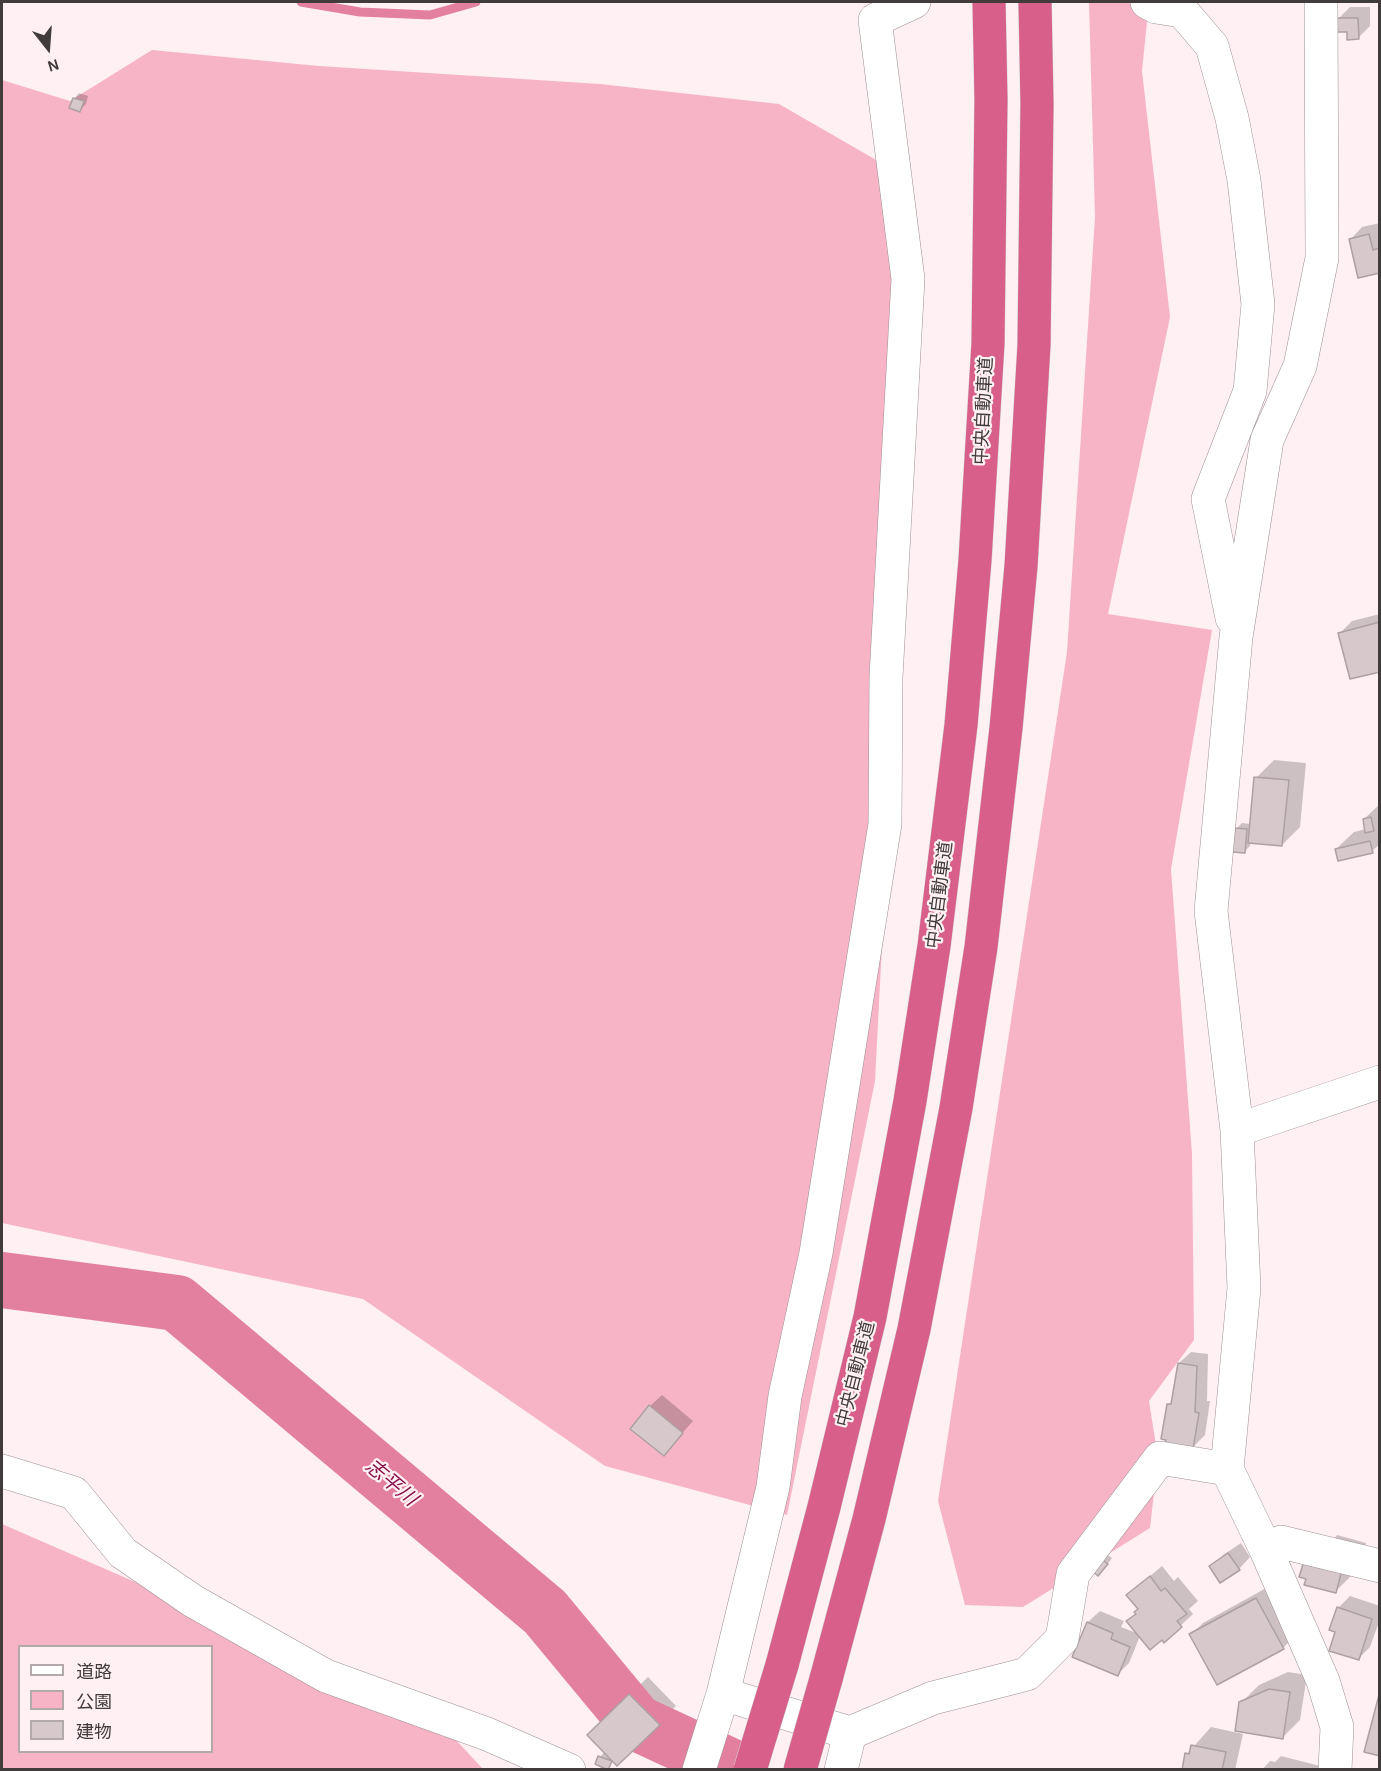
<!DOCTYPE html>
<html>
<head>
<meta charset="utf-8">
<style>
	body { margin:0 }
	#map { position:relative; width:1381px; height:1771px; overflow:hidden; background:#fff0f4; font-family:Karla,"Noto Sans JP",sans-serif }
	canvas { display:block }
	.frame { position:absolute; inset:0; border:3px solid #413b3c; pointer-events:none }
	.legend { position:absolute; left:18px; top:1645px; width:195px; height:108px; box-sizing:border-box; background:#fff0f4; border:2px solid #b3a8aa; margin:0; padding:8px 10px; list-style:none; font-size:18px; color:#413b3c }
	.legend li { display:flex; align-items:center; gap:12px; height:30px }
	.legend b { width:30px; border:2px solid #b3a8aa }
	.north { position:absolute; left:18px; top:18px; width:60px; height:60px; -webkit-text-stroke:4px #fff0f4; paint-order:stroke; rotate:163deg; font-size:16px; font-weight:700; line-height:24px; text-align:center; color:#413b3c }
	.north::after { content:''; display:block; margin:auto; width:21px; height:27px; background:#413b3c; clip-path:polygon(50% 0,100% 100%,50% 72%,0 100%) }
</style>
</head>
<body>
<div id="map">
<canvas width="1381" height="1771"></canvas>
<div class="frame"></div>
<ul class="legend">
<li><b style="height:8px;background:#fff"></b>道路</li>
<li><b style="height:16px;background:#f8b4c7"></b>公園</li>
<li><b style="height:16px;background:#d7c8cc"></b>建物</li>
</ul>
<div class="north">N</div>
</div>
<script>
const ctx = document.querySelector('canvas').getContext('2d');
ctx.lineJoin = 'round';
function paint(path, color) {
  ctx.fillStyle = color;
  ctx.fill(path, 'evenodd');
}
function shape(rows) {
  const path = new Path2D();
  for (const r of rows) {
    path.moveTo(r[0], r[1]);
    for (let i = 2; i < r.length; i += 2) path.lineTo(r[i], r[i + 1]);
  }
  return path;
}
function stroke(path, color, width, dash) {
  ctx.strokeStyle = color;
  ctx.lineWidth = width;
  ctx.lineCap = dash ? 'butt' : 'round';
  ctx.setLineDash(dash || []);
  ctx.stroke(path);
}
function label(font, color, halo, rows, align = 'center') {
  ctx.font = font + ' Karla,"Noto Sans JP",sans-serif';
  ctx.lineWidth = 4.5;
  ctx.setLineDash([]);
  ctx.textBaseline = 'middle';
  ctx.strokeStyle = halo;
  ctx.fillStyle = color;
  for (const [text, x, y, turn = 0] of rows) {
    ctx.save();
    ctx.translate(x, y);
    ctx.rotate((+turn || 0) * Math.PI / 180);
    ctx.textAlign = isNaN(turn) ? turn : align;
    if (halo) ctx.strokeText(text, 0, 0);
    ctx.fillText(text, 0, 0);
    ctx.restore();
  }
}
paint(shape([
	[1089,2,1149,2,1142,71,1170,317,1108,614,1212,630,1171,869,1192,1154,1194,1340,1149,1401,1158,1458,1150,1528,1023,1607,965,1605,938,1501,1067,652,1095,217],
	[152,50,319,66,600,84,779,104,911,180,914,324,875,1081,787,1515,605,1466,363,1299,2,1223,2,80,70,101],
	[2,1524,427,1709,483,1769,2,1769],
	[20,1646,212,1646,212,1752,20,1752]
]), '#f8b4c7');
paint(shape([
	[1350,7,1370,7,1370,26,1358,38,1338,19],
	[79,93,88,96,86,104,80,110,74,99],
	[1380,223,1380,271,1351,239,1362,227],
	[1380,614,1380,670,1340,633,1352,621],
	[1274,760,1306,763,1300,827,1282,845,1250,842,1250,846,1244,852,1236,829,1242,823,1251,824,1256,778],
	[1380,804,1380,824,1377,826,1380,826,1380,844,1372,851,1336,849,1354,832,1366,829,1364,819],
	[1191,1352,1208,1354,1207,1401,1210,1401,1205,1435,1193,1447,1169,1405,1174,1400,1179,1363],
	[662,1395,693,1421,664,1454,650,1406],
	[1337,1535,1366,1543,1359,1568,1335,1592,1308,1578],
	[1241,1543,1250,1557,1239,1569,1211,1567,1223,1555],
	[1105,1553,1112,1558,1104,1569,1100,1558],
	[1162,1566,1174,1581,1178,1577,1198,1601,1189,1609,1193,1614,1164,1641,1162,1638,1140,1636,1129,1663,1118,1674,1088,1622,1100,1611,1124,1621,1121,1627,1139,1634,1128,1622,1139,1609,1128,1595],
	[1268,1587,1295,1636,1283,1648,1191,1635,1203,1623],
	[1350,1596,1380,1606,1380,1619,1370,1647,1358,1659,1337,1631,1338,1608],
	[1288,1672,1307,1675,1300,1720,1282,1738,1241,1703,1259,1685],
	[648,1677,676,1706,617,1764,614,1760,608,1768,597,1764,600,1757,605,1751,589,1735],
	[1211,1727,1243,1734,1235,1770,1183,1770,1187,1754],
	[1281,1756,1320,1766,1319,1770,1262,1770,1270,1761,1275,1762]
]), '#0003');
stroke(shape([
	[301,2,360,12,430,15,476,2]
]), '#e3809f', 9);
stroke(shape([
	[2,1280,177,1303,545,1612,637,1723,738,1770]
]), '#e3809f', 56);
const building = shape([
	[1336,18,1358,18,1359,39,1347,40,1347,32,1337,32,1336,18],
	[73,98,84,101,80,112,69,108,73,98],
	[1369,234,1373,250,1380,248,1380,273,1358,278,1349,239,1369,234],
	[1380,622,1380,672,1350,679,1338,633,1380,622],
	[1254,777,1289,780,1282,846,1248,843,1254,777],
	[1371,817,1374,831,1365,833,1363,819,1371,817],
	[1235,828,1247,829,1245,853,1232,852,1235,828],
	[1370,841,1373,853,1338,861,1335,849,1370,841],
	[1178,1363,1197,1366,1195,1412,1199,1413,1193,1449,1165,1445,1166,1440,1161,1439,1167,1404,1171,1404,1178,1363],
	[649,1405,683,1433,664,1456,630,1429,649,1405],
	[1228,1553,1240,1570,1220,1583,1209,1566,1228,1553],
	[1099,1557,1108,1564,1098,1576,1090,1569,1099,1557],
	[1304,1561,1343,1566,1336,1593,1304,1585,1306,1579,1299,1577,1304,1561],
	[1150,1576,1161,1591,1165,1588,1187,1614,1177,1621,1182,1627,1164,1643,1162,1640,1150,1650,1126,1621,1136,1614,1134,1612,1138,1609,1126,1595,1150,1576],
	[1256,1598,1284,1649,1217,1685,1189,1634,1256,1598],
	[1337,1607,1372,1619,1359,1660,1329,1651,1335,1632,1329,1630,1337,1607],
	[1087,1622,1113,1633,1111,1639,1130,1647,1118,1676,1072,1657,1087,1622],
	[1269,1689,1290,1692,1283,1739,1235,1731,1239,1702,1269,1689],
	[1380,1691,1380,1756,1364,1752,1380,1691],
	[629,1694,660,1725,617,1766,587,1735,629,1694],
	[1191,1745,1226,1752,1222,1770,1182,1770,1185,1753,1189,1754,1191,1745],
	[598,1756,612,1761,608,1770,595,1764,598,1756]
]);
paint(building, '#d7c8cc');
stroke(building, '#ada0a3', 1.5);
const minor = shape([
	[1147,2,1156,7,1182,11,1212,46,1232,118,1244,180,1258,304,1250,391,1208,499,1232,618],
	[1321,2,1322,258,1300,366,1267,440,1236,637,1211,911,1237,1130,1244,1288,1227,1469,1266,1550,1323,1681,1337,1727,1335,1770],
	[1237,1130,1380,1082],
	[2,1471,74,1493,123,1553,193,1601,326,1676,487,1734,569,1770],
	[1266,1550,1281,1542,1380,1566],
	[723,1694,850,1733,933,1698,1027,1674,1062,1639,1073,1574,1160,1458,1227,1469],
	[699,1770,723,1694,773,1487,785,1396,816,1253,885,824,886,677,908,279,875,20,914,2],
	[841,1770,850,1733]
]);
const highway = shape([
	[782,1665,824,1507,870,1317,910,1101,934,946,961,725,975,560,988,343,991,100,989,2],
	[826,1679,869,1519,914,1329,956,1108,981,947,1006,728,1021,566,1034,345,1037,104,1035,2]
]);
stroke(minor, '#9d9093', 34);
stroke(highway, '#d5d4d4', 34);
stroke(minor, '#fff', 33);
stroke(highway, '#d75f89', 33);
const highwayBridge = shape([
	[750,1770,782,1665],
	[800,1770,826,1679]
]);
stroke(highwayBridge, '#d5d4d4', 34, []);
stroke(highwayBridge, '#d75f89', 33);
label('18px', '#413b3c', '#fff0f4', [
	["中央自動車道",984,411,-87],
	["中央自動車道",940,895,-83],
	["中央自動車道",856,1374,-76]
]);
label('italic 20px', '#891048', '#fff0f4', [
	["志平川",391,1483,40]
]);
</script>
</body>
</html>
